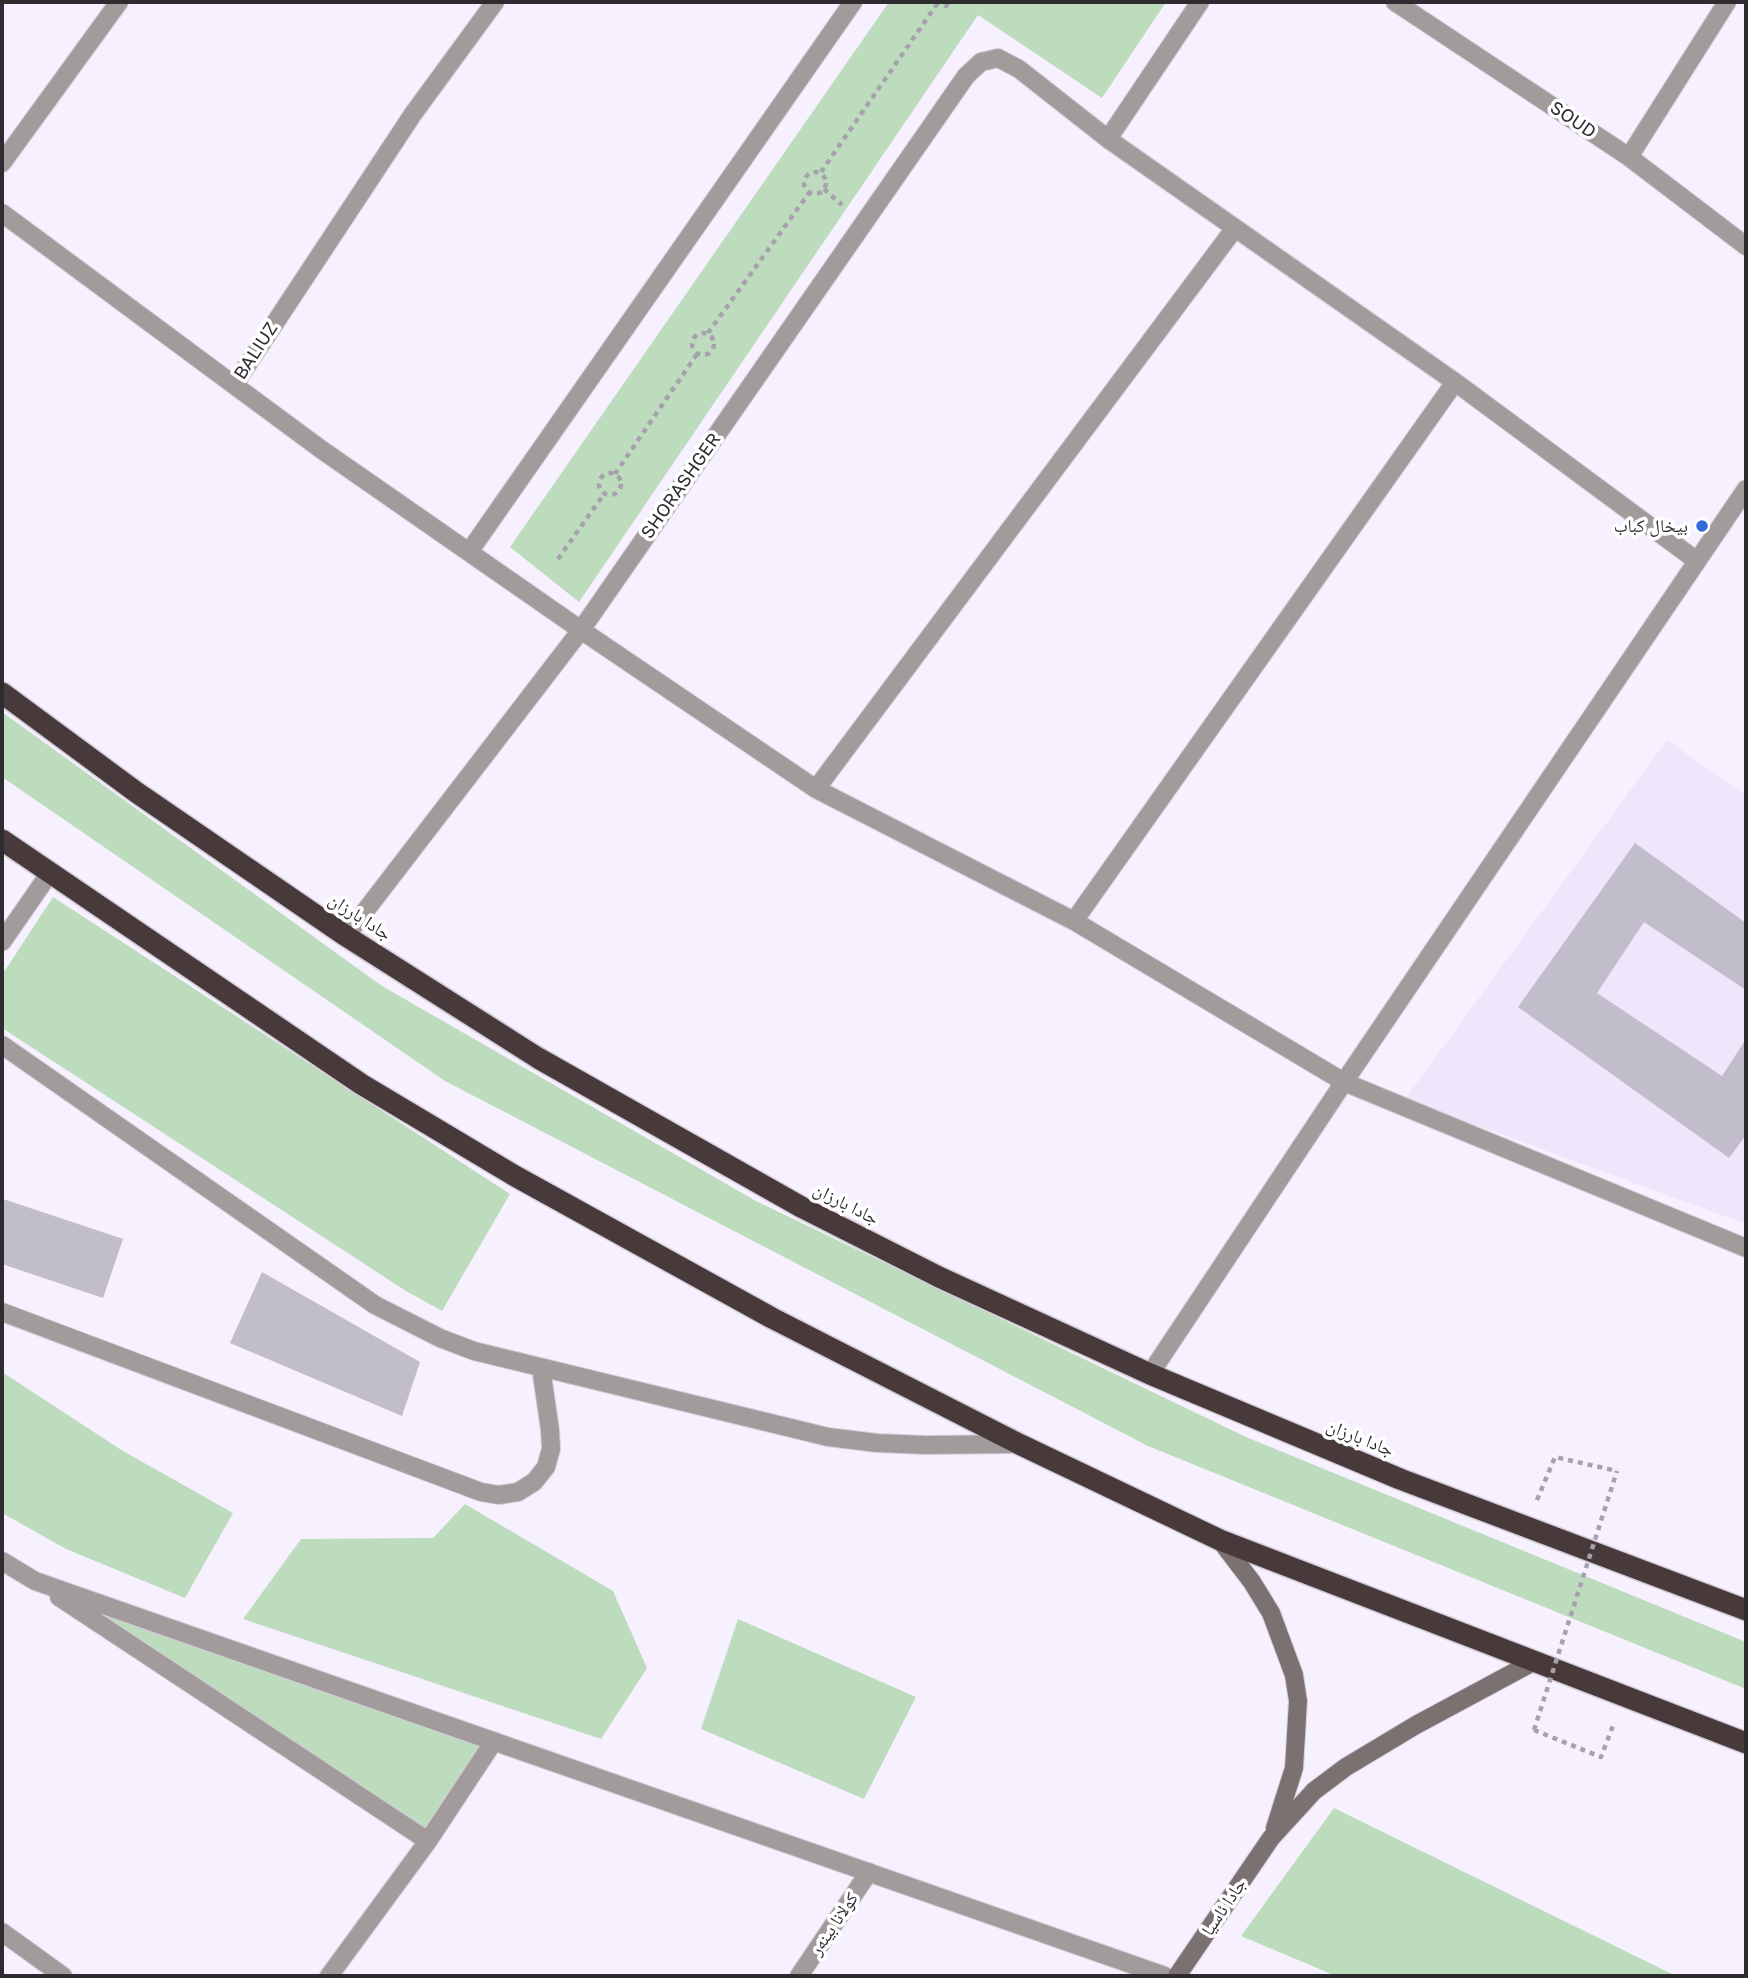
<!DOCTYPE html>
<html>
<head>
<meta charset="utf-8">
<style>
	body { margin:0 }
	#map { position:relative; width:1748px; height:1978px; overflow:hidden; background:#f7f1ff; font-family:"Golos Text",sans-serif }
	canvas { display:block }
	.frame { position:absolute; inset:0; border:4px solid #2e2c31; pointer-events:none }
</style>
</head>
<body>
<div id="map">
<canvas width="1748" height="1978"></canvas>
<div class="frame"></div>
</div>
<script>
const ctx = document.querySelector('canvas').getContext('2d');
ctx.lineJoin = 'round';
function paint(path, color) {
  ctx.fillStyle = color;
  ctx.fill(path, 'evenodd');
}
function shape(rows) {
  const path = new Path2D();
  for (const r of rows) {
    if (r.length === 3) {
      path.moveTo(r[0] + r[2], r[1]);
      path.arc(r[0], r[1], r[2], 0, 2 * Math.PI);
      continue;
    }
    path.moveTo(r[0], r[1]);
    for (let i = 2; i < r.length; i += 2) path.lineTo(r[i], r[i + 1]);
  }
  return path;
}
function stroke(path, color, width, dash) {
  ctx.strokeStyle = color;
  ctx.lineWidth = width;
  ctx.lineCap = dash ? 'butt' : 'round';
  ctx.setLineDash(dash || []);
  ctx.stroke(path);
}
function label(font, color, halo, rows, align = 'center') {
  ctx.font = font + ' "Golos Text","Noto Naskh Arabic",sans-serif';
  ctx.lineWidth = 7;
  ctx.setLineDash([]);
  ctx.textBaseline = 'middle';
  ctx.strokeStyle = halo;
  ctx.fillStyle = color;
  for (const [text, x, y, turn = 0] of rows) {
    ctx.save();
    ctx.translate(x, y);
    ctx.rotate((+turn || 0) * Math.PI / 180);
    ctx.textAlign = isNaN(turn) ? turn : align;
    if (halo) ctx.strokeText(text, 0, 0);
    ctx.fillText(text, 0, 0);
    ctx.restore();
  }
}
paint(shape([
	[1667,740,1746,795,1746,1224,1405,1099]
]), '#efe6fb');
paint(shape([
	[889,2,1166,2,1102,98,978,15,579,602,510,547],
	[2,712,382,986,756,1201,1246,1437,1746,1642,1746,1689,1148,1446,445,1081,2,777],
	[53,897,510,1194,442,1311,406,1291,2,1028,2,975],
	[2,1372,123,1451,233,1513,185,1598,66,1549,2,1513],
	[465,1504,613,1591,647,1668,601,1739,243,1619,301,1539,433,1538],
	[35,1581,494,1741,428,1841],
	[738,1619,916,1697,864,1799,701,1729],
	[1334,1808,1676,1976,1336,1976,1241,1936]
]), '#bddbbd');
paint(shape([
	[1635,843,1746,923,1746,990,1644,922,1597,993,1722,1076,1746,1039,1746,1135,1729,1158,1518,1007],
	[3,1199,123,1239,103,1298,2,1264],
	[262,1272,420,1362,402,1416,230,1343]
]), '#c2bdca');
const lane = shape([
	[2,1045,375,1305,440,1338,474,1351,828,1437,877,1443,926,1445,1019,1444],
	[2,1312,481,1492,499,1495,518,1492,534,1482,546,1467,551,1449,550,1430,541,1368]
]);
const street = shape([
	[495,2,413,114,234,385,322,450,581,630,816,789,1074,921,1344,1082,1746,1248],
	[1395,2,1629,157,1746,246],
	[1108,139,1200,2],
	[1629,157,1727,2],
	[2,163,119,2],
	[2,213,234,385],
	[469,552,853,2],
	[816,789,1235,228],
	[1074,921,1455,382],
	[346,936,581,630,966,76,981,62,998,58,1019,69,1108,139,1455,382,1697,561],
	[2,942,49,874],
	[1150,1374,1344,1082,1746,489],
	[2,1561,35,1581,1165,1976],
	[59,1597,428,1841],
	[2,1932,63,1976],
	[329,1976,428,1841,494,1741],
	[799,1976,869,1872]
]);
const secondary = shape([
	[1220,1540,1252,1582,1271,1613,1294,1675,1298,1701,1294,1768,1275,1828],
	[1177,1976,1271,1838,1314,1791,1346,1767,1416,1725,1535,1661]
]);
const highway = shape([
	[2,693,136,792,346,936,538,1058,803,1208,939,1277,1150,1374,1400,1479,1746,1610],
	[2,840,361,1084,515,1176,772,1318,1019,1444,1220,1540,1746,1743]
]);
stroke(lane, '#d3ceda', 20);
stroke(street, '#d3ceda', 20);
stroke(secondary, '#d3ceda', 20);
stroke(highway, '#d3ceda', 24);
stroke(shape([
	[935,2,946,6,950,2],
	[821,172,937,4],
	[815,183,11],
	[824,189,842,205],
	[708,333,809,193],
	[703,344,11],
	[610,484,11],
	[615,474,697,354],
	[558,559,604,494],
	[1537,1500,1555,1457,1617,1471],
	[1534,1730,1601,1757,1614,1723]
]), '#a6a2ac', 4.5, [5, 5]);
stroke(lane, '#a29b9b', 18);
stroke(street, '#a29b9b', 18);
stroke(secondary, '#7b7171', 18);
stroke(highway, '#483a3a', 21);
stroke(shape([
	[1534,1730,1617,1471]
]), '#a6a2ac', 4.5, [5, 5]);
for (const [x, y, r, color] of [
	[1702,526,7,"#3369d8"]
]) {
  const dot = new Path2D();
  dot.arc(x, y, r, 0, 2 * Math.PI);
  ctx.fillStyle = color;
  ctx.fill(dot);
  stroke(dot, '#fff', 2.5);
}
label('18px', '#2e2c31', '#fff', [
	["SOUD",1573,120,34],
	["BALIUZ",256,351,-57],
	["SHORASHGER",681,486,-55],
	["جادا بارزان",360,917,33],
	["جادا بارزان",846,1204,27],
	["جادا بارزان",1360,1438,22],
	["جادا ئاسيا",1224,1907,-56],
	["كولانا بینه‌ر",834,1924,-56]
]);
label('18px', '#2e2c31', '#fff', [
	["بيخال كباب",1688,526]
], 'right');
</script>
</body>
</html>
